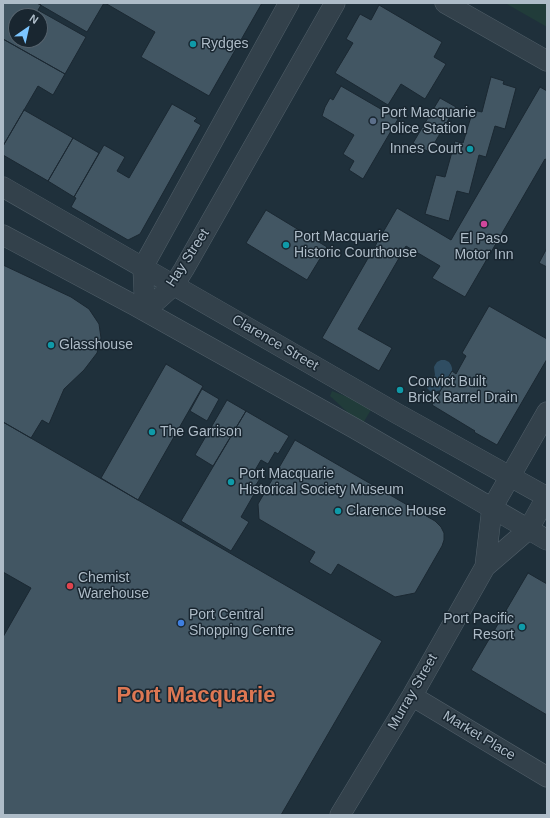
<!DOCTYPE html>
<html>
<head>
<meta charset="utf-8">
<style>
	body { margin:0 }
	#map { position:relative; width:550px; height:818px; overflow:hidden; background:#1f303b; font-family:Helvetica,sans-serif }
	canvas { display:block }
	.frame { position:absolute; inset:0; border:4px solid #aebcc8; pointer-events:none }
	.north { position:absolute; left:8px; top:8px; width:40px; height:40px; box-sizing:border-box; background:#192630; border:1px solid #55626d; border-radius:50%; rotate:34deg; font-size:11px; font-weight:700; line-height:16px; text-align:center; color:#aebcc8 }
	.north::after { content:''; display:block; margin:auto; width:14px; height:18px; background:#7bc5ff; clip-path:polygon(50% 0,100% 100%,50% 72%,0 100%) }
</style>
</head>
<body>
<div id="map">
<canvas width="550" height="818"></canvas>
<div class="frame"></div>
<div class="north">N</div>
</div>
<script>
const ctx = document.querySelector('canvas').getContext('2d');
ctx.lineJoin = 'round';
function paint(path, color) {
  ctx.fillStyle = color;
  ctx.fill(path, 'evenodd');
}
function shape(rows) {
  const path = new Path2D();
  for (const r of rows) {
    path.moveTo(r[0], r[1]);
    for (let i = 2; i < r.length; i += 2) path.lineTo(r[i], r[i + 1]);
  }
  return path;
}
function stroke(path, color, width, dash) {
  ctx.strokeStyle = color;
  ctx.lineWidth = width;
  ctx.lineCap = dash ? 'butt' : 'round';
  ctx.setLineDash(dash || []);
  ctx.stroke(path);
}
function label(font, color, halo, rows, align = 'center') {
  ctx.font = font + ' Helvetica,sans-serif';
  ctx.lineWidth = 3;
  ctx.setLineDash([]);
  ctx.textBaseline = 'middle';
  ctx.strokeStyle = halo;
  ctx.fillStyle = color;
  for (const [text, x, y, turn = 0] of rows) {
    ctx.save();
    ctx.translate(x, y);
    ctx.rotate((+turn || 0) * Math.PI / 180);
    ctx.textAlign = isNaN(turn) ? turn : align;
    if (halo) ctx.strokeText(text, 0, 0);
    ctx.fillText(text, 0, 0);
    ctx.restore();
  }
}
paint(shape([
	[505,3,547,3,547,27],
	[332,391,366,404,372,408,362,425,357,421,330,396]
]), '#213c3a');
paint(shape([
	[441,360,445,360,449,362,451,365,452,368,452,371,441,390,433,392,430,391,427,388,427,384,429,380,434,377,435,375,434,367,435,365,437,362]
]), '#2f4d62');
const building = shape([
	[3,3,37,3,41,5,38,10,86,37,65,74,3,39,3,3],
	[16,16,40,16,40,40,16,40,16,16],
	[37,3,104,3,87,32,37,3],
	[105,3,262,3,209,96,141,57,155,32,105,3],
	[379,5,442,42,434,57,446,64,425,99,401,84,388,105,335,73,353,43,346,39,360,14,371,20,379,5],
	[3,39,65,74,53,95,38,86,3,146,3,39],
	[491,77,504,81,503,84,516,88,505,129,495,126,486,157,479,155,469,194,457,191,449,221,425,214,436,175,445,177,455,141,463,143,473,110,482,112,491,77],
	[341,86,398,119,363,179,349,170,354,161,343,154,354,135,322,116,325,107,330,98,333,100,341,86],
	[540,87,547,91,547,160,545,159,465,297,432,278,440,266,406,246,358,329,392,348,379,371,322,338,397,208,451,240,540,87],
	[440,98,456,107,429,152,413,143,440,98],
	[172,104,197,118,194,121,201,125,140,234,128,240,71,207,76,198,74,197,104,145,125,157,117,171,129,178,172,104],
	[24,110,73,138,48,181,3,155,3,146,24,110],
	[73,138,99,153,74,197,48,181,73,138],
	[266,210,327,247,307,280,246,243,266,210],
	[547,248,547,267,539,263,547,248],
	[3,265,71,297,89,309,99,324,101,338,97,353,84,370,64,389,49,424,42,420,31,438,3,422,3,265],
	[489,306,547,339,547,359,497,445,474,432,475,431,432,405,452,371,456,374,466,356,462,353,489,306],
	[166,364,203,386,138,500,101,478,166,364],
	[202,389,219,399,207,421,190,411,202,389],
	[227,400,246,411,213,466,195,455,227,400],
	[246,411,289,436,278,454,275,452,268,464,261,460,254,472,261,477,254,488,257,489,241,517,249,522,231,551,181,521,246,411],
	[3,422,382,641,281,815,3,815,3,637,31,588,3,572,3,422],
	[295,440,435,521,441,527,444,533,444,540,442,546,415,593,395,597,338,564,331,575,309,562,315,552,259,519,258,504,295,440],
	[528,573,547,584,547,715,471,670,528,573]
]);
paint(building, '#425663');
stroke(building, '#1b2832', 1);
const street = shape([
	[445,3,547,61],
	[3,187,396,413,547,497],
	[3,235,134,305,354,428,547,540],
	[145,311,174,285,184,269,335,3],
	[145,311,143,267,289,3],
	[485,567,492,508,547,412],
	[412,696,547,777],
	[340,815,412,696,485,567,528,530,547,496]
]);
stroke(street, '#515f69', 21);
stroke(street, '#33414b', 20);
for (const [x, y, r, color] of [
	[193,44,4,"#0f9aa8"],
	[373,121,4,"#5c6f8a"],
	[470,149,4,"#0f9aa8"],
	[484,224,4,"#d1479c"],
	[286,245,4,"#0f9aa8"],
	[51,345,4,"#0f9aa8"],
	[400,390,4,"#0f9aa8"],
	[152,432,4,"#0f9aa8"],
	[231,482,4,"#0f9aa8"],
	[338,511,4,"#0f9aa8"],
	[70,586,4,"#e0444e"],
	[181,623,4,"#3f7fe0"],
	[522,627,4,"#0f9aa8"]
]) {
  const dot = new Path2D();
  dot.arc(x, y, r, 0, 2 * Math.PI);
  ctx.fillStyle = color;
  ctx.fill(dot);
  stroke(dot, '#192630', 1.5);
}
label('14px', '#aebcc8', '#192630', [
	["Rydges",201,44],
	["Port Macquarie",381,113],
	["Police Station",381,129],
	["Innes Court",462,149,"right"],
	["Port Macquarie",294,237],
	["Historic Courthouse",294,253],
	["El Paso",484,239,"center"],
	["Motor Inn",484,255,"center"],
	["Glasshouse",59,345],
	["Convict Built",408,382],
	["Brick Barrel Drain",408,398],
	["The Garrison",160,432],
	["Port Macquarie",239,474],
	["Historical Society Museum",239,490],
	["Clarence House",346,511],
	["Chemist",78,578],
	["Warehouse",78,594],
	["Port Central",189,615],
	["Shopping Centre",189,631],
	["Port Pacific",514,619,"right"],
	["Resort",514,635,"right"]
], 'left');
label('14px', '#aebcc8', '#192630', [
	["Hay Street",188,258,-57],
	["Clarence Street",275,343,30],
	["Murray Street",413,692,-60],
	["Market Place",479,736,31]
]);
label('bold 22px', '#dd7753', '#192630', [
	["Port Macquarie",196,696]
]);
</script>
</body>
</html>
